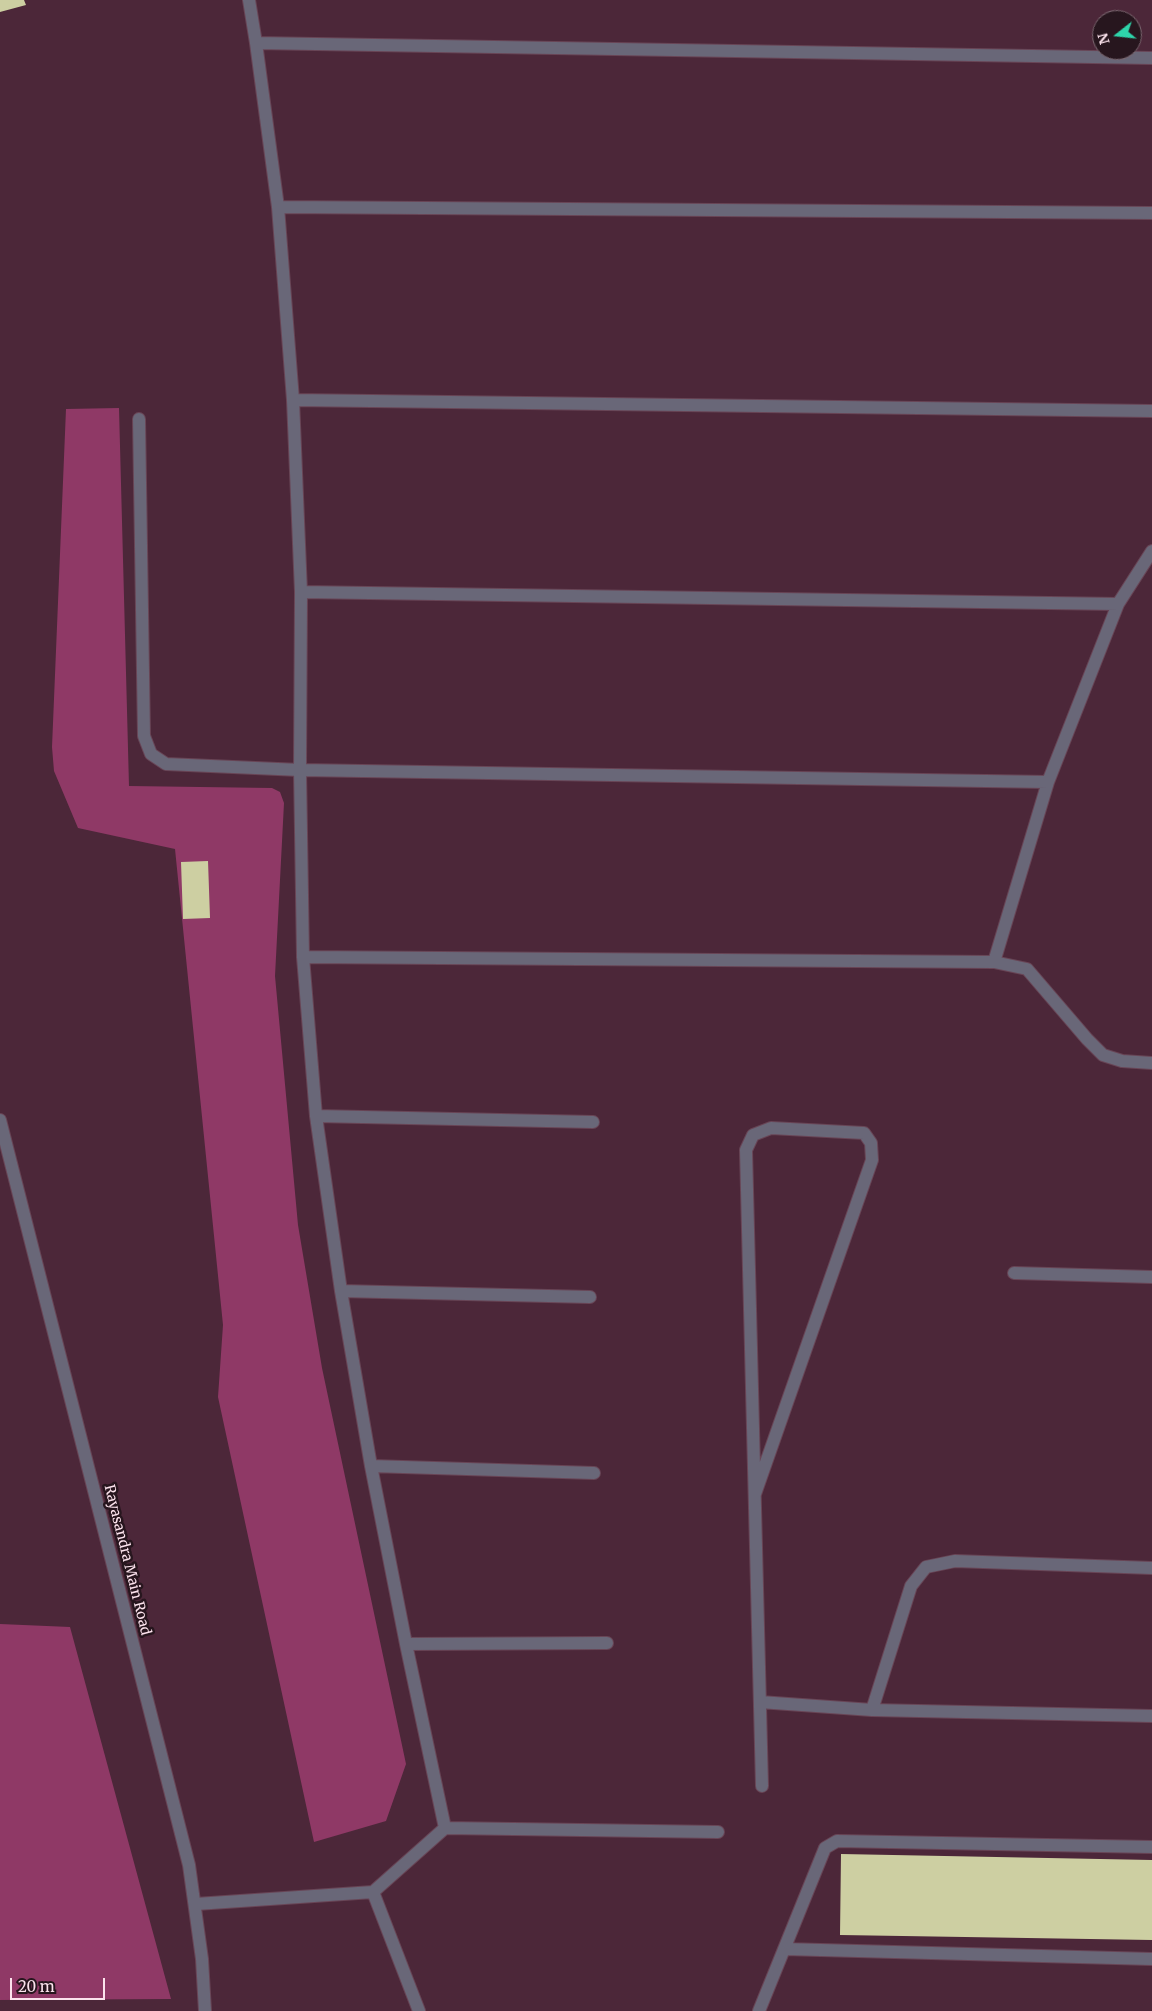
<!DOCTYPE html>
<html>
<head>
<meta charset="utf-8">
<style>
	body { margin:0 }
	#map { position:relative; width:1152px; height:2011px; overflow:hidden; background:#4c2739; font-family:Merriweather,serif }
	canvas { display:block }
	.north { position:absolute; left:1092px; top:10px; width:50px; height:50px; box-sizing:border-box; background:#27161e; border:1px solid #7c6871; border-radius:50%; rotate:254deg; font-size:14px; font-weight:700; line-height:20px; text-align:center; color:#fce3ed }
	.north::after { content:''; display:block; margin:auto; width:18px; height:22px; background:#2ed4aa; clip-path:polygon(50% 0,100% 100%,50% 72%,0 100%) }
	.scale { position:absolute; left:10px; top:1978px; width:95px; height:22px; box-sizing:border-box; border:2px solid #fce3ed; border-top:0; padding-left:6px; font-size:15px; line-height:18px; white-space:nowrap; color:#fce3ed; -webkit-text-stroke:4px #27161e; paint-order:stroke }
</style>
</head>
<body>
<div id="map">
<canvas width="1152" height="2011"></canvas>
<div class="north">N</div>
<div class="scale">20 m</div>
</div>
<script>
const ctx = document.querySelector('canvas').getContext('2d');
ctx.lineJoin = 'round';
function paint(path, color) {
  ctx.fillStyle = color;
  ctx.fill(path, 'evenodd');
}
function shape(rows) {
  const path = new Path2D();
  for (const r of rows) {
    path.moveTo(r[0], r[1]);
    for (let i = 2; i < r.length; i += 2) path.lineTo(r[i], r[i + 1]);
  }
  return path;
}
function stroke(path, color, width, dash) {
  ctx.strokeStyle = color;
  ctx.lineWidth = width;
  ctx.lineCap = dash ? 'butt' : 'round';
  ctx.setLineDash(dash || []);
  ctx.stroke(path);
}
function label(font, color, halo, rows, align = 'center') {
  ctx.font = font + ' Merriweather,serif';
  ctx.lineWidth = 5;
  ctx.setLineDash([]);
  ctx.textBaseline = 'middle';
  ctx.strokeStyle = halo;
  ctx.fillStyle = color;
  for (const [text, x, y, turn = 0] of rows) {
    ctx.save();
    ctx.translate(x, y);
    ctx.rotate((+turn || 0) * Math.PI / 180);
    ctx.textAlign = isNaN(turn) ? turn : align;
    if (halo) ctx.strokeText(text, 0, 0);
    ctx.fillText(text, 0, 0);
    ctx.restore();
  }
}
paint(shape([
	[119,408,129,786,272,788,280,792,284,803,275,976,298,1225,322,1368,406,1764,386,1821,314,1842,218,1397,223,1325,175,849,78,828,54,771,52,747,66,409],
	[0,1624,70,1627,171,1999,0,2000]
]), '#8f3966');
paint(shape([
	[0,0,24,0,26,5,0,12],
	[208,861,210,918,183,919,181,862],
	[841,1854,1152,1860,1152,1940,840,1935]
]), '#cdcfa2');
const minor = shape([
	[249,0,256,43,278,207,293,400,301,592,300,770,303,957,316,1116,341,1291,371,1466,406,1644,445,1828,718,1832],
	[256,43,1152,58],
	[278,207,1152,213],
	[293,400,1152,411],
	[139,419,144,736,151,754,166,764,300,770,1048,782],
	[301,592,1118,604],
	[303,957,994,962,1027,969,1087,1039,1103,1055,1122,1061,1152,1063],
	[994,962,1048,782,1118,604,1152,551],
	[316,1116,593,1122],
	[0,1120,189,1865,202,1959,205,2011],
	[1014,1273,1152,1277],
	[341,1291,590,1297],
	[371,1466,594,1473],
	[755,1494,872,1160,871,1143,864,1133,771,1128,753,1135,746,1150,762,1786],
	[406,1644,607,1643],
	[760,1702,872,1710,1152,1716],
	[872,1710,911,1586,926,1567,955,1561,1152,1568],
	[373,1892,445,1828],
	[196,1904,373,1892,419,2011],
	[784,1949,1152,1959],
	[759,2011,825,1848,837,1841,1152,1847]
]);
stroke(minor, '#684556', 14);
stroke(minor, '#696778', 12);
label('14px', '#fce3ed', '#27161e', [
	["Rayasandra Main Road",127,1560,76]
]);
</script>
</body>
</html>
